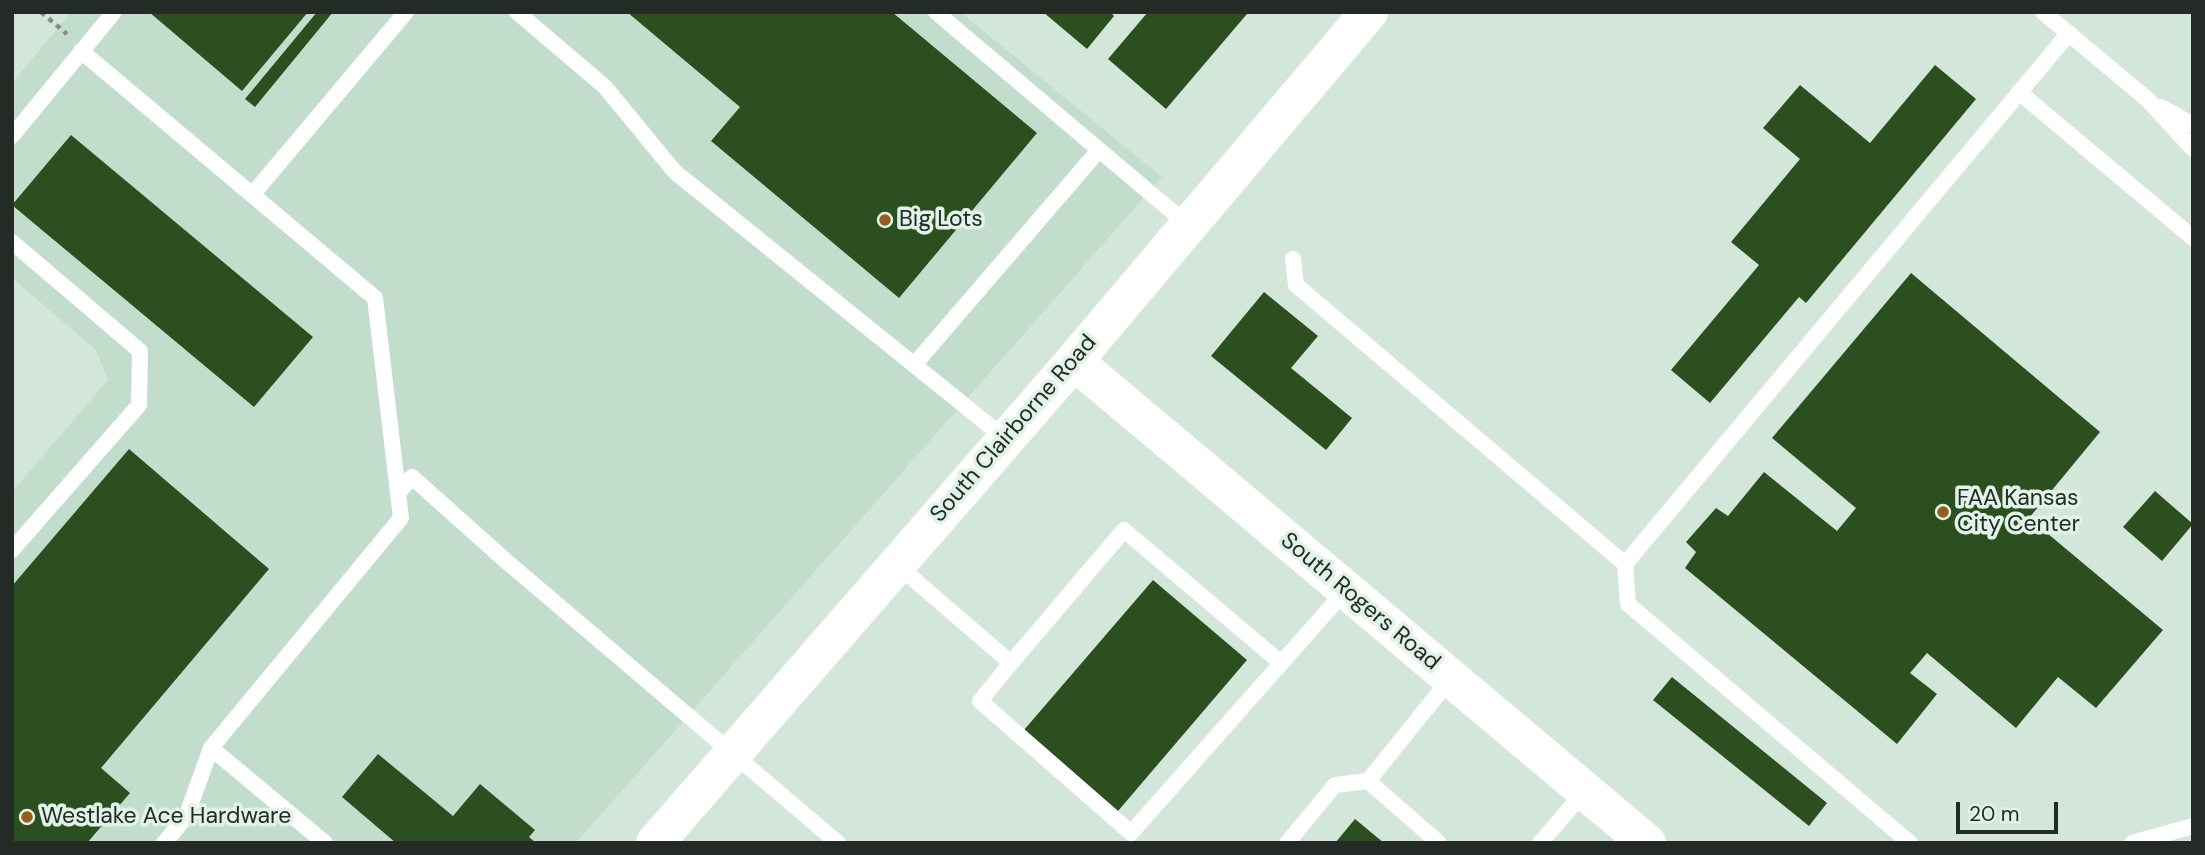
<!DOCTYPE html>
<html>
<head>
<meta charset="utf-8">
<style>
	body { margin:0 }
	#map { position:relative; width:2205px; height:855px; overflow:hidden; background:#d3e6da; font-family:"DM Sans",sans-serif }
	canvas { display:block }
	.frame { position:absolute; inset:0; border:14px solid #242b27; pointer-events:none }
	.scale { position:absolute; left:1956px; top:802px; width:102px; height:32px; box-sizing:border-box; border:4px solid #242b27; border-top:0; padding-left:9px; font-size:21px; line-height:24px; white-space:nowrap; color:#242b27; -webkit-text-stroke:5px #e0f3e7; paint-order:stroke }
</style>
</head>
<body>
<div id="map">
<canvas width="2205" height="855"></canvas>
<div class="frame"></div>
<div class="scale">20 m</div>
</div>
<script>
const ctx = document.querySelector('canvas').getContext('2d');
ctx.lineJoin = 'round';
function paint(path, color) {
  ctx.fillStyle = color;
  ctx.fill(path, 'evenodd');
}
function shape(rows) {
  const path = new Path2D();
  for (const r of rows) {
    path.moveTo(r[0], r[1]);
    for (let i = 2; i < r.length; i += 2) path.lineTo(r[i], r[i + 1]);
  }
  return path;
}
function stroke(path, color, width, dash) {
  ctx.strokeStyle = color;
  ctx.lineWidth = width;
  ctx.lineCap = dash ? 'butt' : 'round';
  ctx.setLineDash(dash || []);
  ctx.stroke(path);
}
function label(font, color, halo, rows, align = 'center') {
  ctx.font = font + ' "DM Sans",sans-serif';
  ctx.lineWidth = 7;
  ctx.setLineDash([]);
  ctx.textBaseline = 'middle';
  ctx.strokeStyle = halo;
  ctx.fillStyle = color;
  for (const [text, x, y, turn = 0] of rows) {
    ctx.save();
    ctx.translate(x, y);
    ctx.rotate((+turn || 0) * Math.PI / 180);
    ctx.textAlign = isNaN(turn) ? turn : align;
    if (halo) ctx.strokeText(text, 0, 0);
    ctx.fillText(text, 0, 0);
    ctx.restore();
  }
}
paint(shape([
	[71,12,960,12,1162,177,576,843,12,843,12,492,108,380,96,350,12,278,12,83]
]), '#c3ddcd');
paint(shape([
	[149,12,308,12,242,91],
	[317,12,333,12,255,107,245,99],
	[627,12,892,12,1037,133,899,298,711,141,740,107],
	[1043,12,1110,12,1114,16,1087,49],
	[1148,12,1245,12,1247,14,1166,109,1108,59],
	[1935,65,1976,99,1806,303,1799,297,1710,403,1671,370,1759,265,1731,242,1800,159,1763,128,1800,85,1870,143],
	[71,135,313,337,254,407,12,205],
	[1911,273,2100,432,2029,518,2163,630,2096,708,2058,677,2016,728,1927,653,1910,673,1937,694,1897,744,1685,568,1696,552,1686,542,1716,508,1728,516,1764,472,1837,531,1856,508,1772,438],
	[1264,292,1318,336,1291,368,1352,418,1326,450,1211,356],
	[129,449,269,569,101,768,130,793,87,843,12,843,12,586],
	[2155,491,2193,524,2162,561,2123,527],
	[1153,580,1247,660,1118,811,1024,730],
	[1672,677,1827,803,1809,826,1653,700],
	[378,754,453,816,480,784,535,830,529,837,536,843,396,843,342,797],
	[1355,819,1384,843,1335,843]
]), '#2b4f1f');
stroke(shape([
	[41,12,67,34]
]), '#818e86', 4.5, [5, 5]);
stroke(shape([
	[517,12,605,87,675,172,1006,439],
	[936,12,1188,225],
	[2043,12,2147,99,2193,149],
	[81,51,375,298,401,518,211,748,186,817,164,843],
	[2019,92,2193,238],
	[2161,107,2193,125],
	[12,136,114,12],
	[252,195,406,12],
	[12,242,140,351,139,405,12,550],
	[1293,259,1296,285,1625,564],
	[914,365,1099,150],
	[398,493,412,477,506,561,838,843],
	[896,564,1011,663,980,701,1131,833,1346,590],
	[1011,663,1124,530,1281,663],
	[211,748,325,843],
	[1368,781,1439,843],
	[1287,843,1335,785,1368,781,1451,678],
	[1540,843,1585,791],
	[1910,843,1628,604,1625,564,2069,33],
	[2132,843,2193,826]
]), '#fff', 16);
stroke(shape([
	[1074,361,1647,843],
	[655,843,1074,361,1369,12]
]), '#fff', 38);
for (const [x, y, r, color] of [
	[885,220,7,"#985c1f"],
	[1943,512,7,"#985c1f"],
	[27,817,7,"#985c1f"]
]) {
  const dot = new Path2D();
  dot.arc(x, y, r, 0, 2 * Math.PI);
  ctx.fillStyle = color;
  ctx.fill(dot);
  stroke(dot, '#e0f3e7', 2.5);
}
label('23px', '#242b27', '#e0f3e7', [
	["Big Lots",899,220],
	["FAA Kansas",1957,499],
	["City Center",1957,525],
	["Westlake Ace Hardware",41,817]
], 'left');
label('23px', '#242b27', '#e0f3e7', [
	["South Clairborne Road",1014,429,-49],
	["South Rogers Road",1360,602,40]
]);
</script>
</body>
</html>
